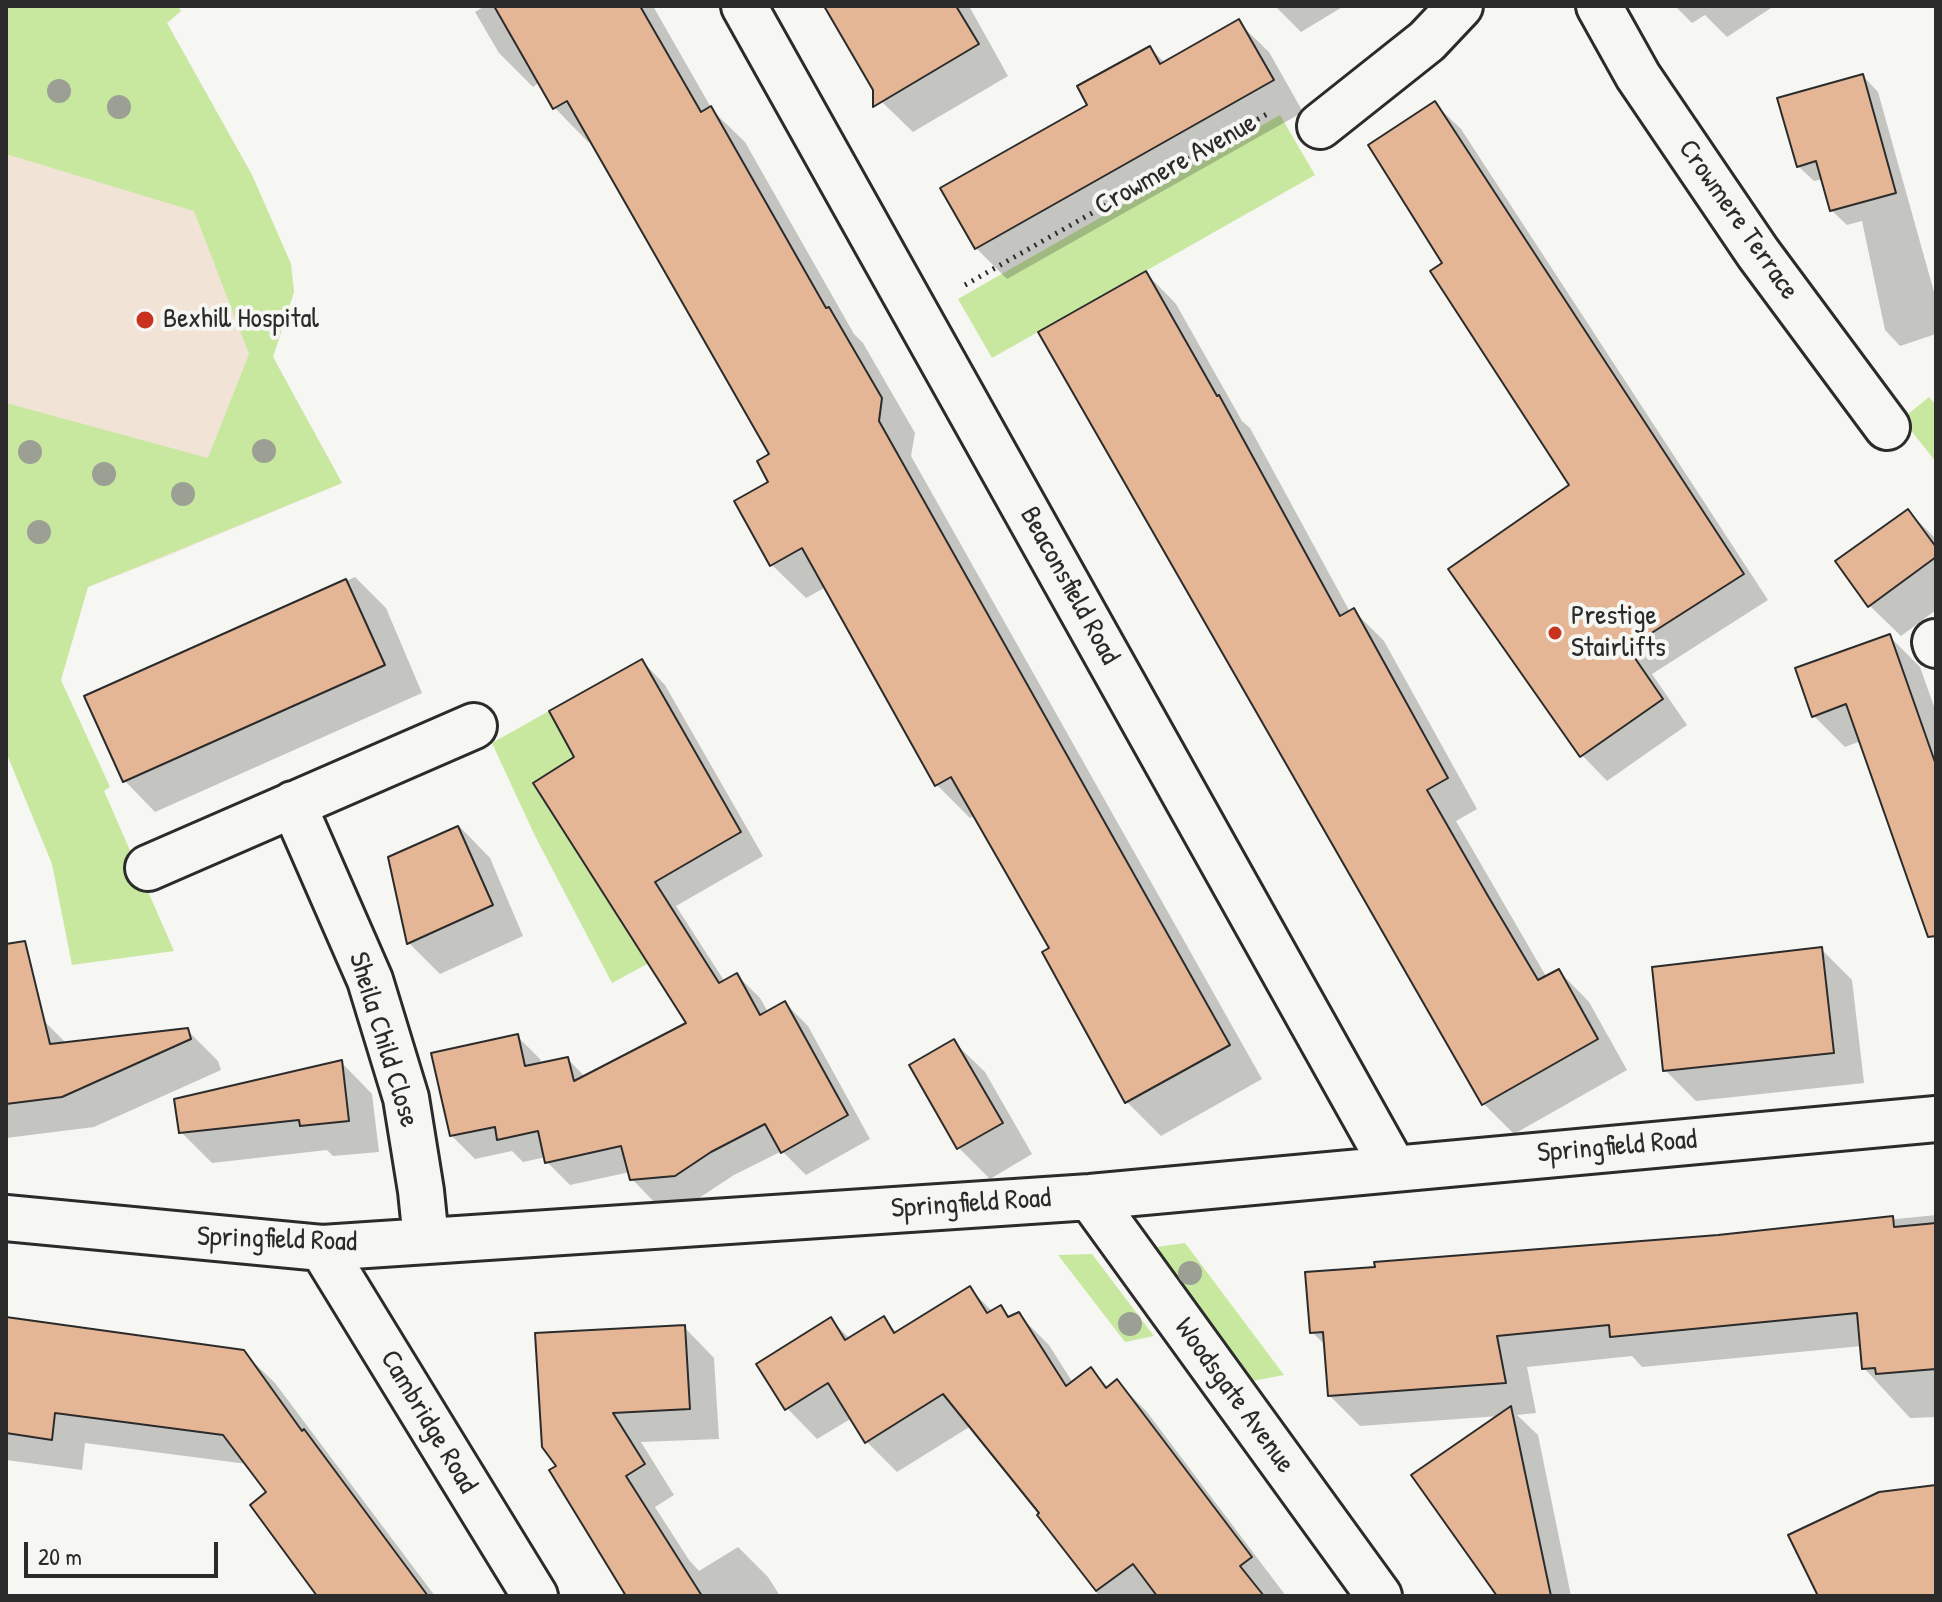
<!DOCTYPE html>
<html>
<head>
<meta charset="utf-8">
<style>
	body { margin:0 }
	#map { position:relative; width:1942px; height:1602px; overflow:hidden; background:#f6f6f2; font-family:"Patrick Hand",sans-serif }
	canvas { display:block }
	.frame { position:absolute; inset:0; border:8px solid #2b2b2b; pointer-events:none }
	.scale { position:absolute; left:24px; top:1542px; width:194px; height:36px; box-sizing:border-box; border:4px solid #2b2b2b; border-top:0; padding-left:10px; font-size:24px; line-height:28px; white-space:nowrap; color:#2b2b2b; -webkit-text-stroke:6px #f6f6f2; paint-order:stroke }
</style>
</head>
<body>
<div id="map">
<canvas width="1942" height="1602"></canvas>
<div class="frame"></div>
<div class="scale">20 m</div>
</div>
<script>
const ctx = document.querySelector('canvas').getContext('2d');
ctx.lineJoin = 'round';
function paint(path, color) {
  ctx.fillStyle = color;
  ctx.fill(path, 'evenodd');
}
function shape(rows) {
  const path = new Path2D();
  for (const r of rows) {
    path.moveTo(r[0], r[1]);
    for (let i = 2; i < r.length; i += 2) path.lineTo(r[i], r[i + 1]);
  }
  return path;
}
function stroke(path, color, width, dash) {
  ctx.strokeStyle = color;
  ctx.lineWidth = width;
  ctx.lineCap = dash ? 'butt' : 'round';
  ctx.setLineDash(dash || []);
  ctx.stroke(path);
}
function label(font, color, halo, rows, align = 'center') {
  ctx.font = font + ' "Patrick Hand",sans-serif';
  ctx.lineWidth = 8;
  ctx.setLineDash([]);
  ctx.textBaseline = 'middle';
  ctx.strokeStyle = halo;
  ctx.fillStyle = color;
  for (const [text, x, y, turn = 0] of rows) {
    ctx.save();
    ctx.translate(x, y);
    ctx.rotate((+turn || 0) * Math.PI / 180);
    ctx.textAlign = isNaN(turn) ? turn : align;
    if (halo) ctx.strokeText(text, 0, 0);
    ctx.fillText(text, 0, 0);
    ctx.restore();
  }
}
paint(shape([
	[6,6,178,6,181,11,167,23,252,175,291,264,294,292,273,357,342,483,160,559,6,619]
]), '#f1e3d6');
paint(shape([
	[6,6,178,6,181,11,167,23,252,175,291,264,294,292,273,357,342,483,88,587,61,680,110,787,104,791,174,951,72,965,52,864,6,752,6,403,208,458,249,354,194,211,6,154],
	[1280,115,1315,175,992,358,958,299],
	[1929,397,1936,405,1936,462,1902,419],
	[549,711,574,757,534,783,649,963,612,983,535,836,492,743],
	[1185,1243,1284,1375,1252,1381,1156,1247],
	[1092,1254,1154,1336,1125,1342,1058,1255]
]), '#c8e8a0');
paint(shape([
	[485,6,653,6,713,111,745,142,854,334,863,343,915,433,911,456,1262,1079,1161,1136,1127,1102,1044,953,1052,949,976,815,970,818,937,785,826,587,806,598,772,565,772,455,591,140,588,142,555,108,540,82,533,87,499,53,475,12],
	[826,6,969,6,1008,76,913,132,882,102],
	[1275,6,1344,6,1301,32],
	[1675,6,1769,6,1771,8,1727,37,1705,15,1692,23],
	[1238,22,1269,52,1303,112,1007,279,976,248,1090,106,1150,48,1165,63],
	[1863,76,1878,92,1936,299,1936,334,1900,346,1885,330,1862,221,1847,225,1831,210,1823,179,1814,181,1798,166],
	[1435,104,1461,129,1768,600,1652,674,1687,725,1607,781,1582,755,1572,485,1445,264],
	[1146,273,1176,304,1242,421,1250,428,1350,612,1353,610,1384,641,1477,809,1456,821,1547,978,1559,971,1589,1002,1627,1070,1514,1134,1484,1104],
	[1908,511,1936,539,1936,610,1901,636,1870,606],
	[355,577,386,608,422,693,155,812,125,781,87,697],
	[1889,636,1920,667,1936,712,1936,886,1861,741,1845,747,1814,716],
	[642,661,665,685,763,856,676,906,725,982,737,975,760,998,768,1012,785,1003,808,1026,870,1139,806,1175,782,1151,734,1175,699,1198,655,1203,632,1179,630,1172,570,1185,547,1162,546,1157,523,1162,512,1151,475,1159,451,1135,517,1036,540,1059,542,1065,568,1059,585,1077,689,1023,577,757],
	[460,827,490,858,523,936,440,974,409,943,390,858],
	[1821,949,1852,980,1864,1083,1696,1101,1665,1070],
	[6,972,43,1020,67,1044,187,1030,218,1061,221,1070,94,1127,6,1138],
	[954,1042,985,1072,1032,1154,990,1179,959,1148,911,1066],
	[342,1063,372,1094,379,1152,333,1156,327,1150,212,1163,181,1132],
	[1936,1215,1936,1417,1910,1418,1864,1368,1862,1346,1642,1367,1632,1356,1527,1367,1536,1413,1517,1415,1538,1435,1571,1596,1501,1596,1500,1416,1360,1426,1329,1395,1326,1346,1312,1332,1718,1237],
	[970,1289,993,1312,1000,1307,1011,1318,1018,1314,1049,1345,1073,1383,1091,1370,1109,1388,1117,1381,1147,1412,1286,1596,1099,1596,1040,1515,1042,1514,971,1426,897,1472,867,1442,852,1418,817,1439,787,1408,831,1320,850,1339,883,1319,898,1334],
	[6,1320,243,1352,275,1383,435,1596,319,1596,269,1492,247,1464,85,1443,82,1470,6,1460],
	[684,1327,714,1358,719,1439,641,1442,674,1495,655,1507,689,1560,699,1571,738,1547,768,1577,780,1596,630,1596,552,1471]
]), '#0003');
const building = shape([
	[494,6,640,6,701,112,711,106,826,308,829,307,882,398,879,421,1230,1045,1125,1103,1042,952,1049,948,951,777,935,786,802,548,770,566,734,501,768,482,757,461,769,454,567,101,553,109,494,6],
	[824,6,956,6,979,44,873,107,873,90,824,6],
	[1239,19,1274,80,975,249,940,188,1087,105,1077,86,1150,46,1160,64,1239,19],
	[1863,74,1896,193,1830,211,1816,161,1797,167,1777,98,1863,74],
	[1435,101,1744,574,1628,648,1663,699,1580,757,1448,569,1569,485,1430,271,1442,263,1368,145,1435,101],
	[1146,271,1217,396,1219,395,1340,616,1354,608,1448,778,1427,790,1488,896,1538,980,1559,969,1598,1039,1482,1105,1038,332,1146,271],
	[1908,509,1936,547,1936,557,1868,607,1835,561,1908,509],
	[346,579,385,665,123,782,84,696,346,579],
	[1890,634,1936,765,1936,936,1928,937,1846,704,1812,717,1795,668,1890,634],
	[642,659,741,832,655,882,719,983,737,973,760,1015,785,1001,848,1115,781,1153,765,1124,711,1152,675,1176,630,1180,621,1146,545,1163,538,1131,497,1140,495,1127,450,1136,431,1053,518,1034,525,1066,568,1057,574,1081,686,1023,533,783,574,757,549,711,642,659],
	[458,826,493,905,407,944,388,857,458,826],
	[25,941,50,1044,188,1028,191,1039,62,1097,6,1104,6,944,25,941],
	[1822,947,1834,1053,1663,1071,1652,967,1822,947],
	[954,1039,1003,1123,957,1149,909,1065,954,1039],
	[342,1060,349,1121,300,1126,299,1120,179,1133,174,1099,342,1060],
	[1893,1216,1894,1227,1936,1223,1936,1369,1876,1374,1875,1368,1862,1369,1857,1313,1610,1337,1609,1325,1497,1336,1506,1383,1328,1396,1323,1332,1310,1333,1305,1272,1375,1267,1374,1262,1718,1235,1893,1216],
	[970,1286,987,1313,1001,1305,1008,1317,1019,1312,1066,1386,1091,1367,1106,1388,1117,1379,1252,1557,1240,1566,1264,1596,1157,1596,1133,1564,1096,1591,1037,1515,1039,1513,943,1394,865,1443,828,1383,785,1410,756,1364,831,1317,845,1340,884,1316,894,1333,970,1286],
	[6,1317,244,1350,302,1431,304,1429,428,1596,317,1596,250,1505,266,1492,223,1435,55,1413,52,1440,6,1433,6,1317],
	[685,1325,690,1409,613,1413,645,1464,626,1476,702,1596,626,1596,549,1470,556,1466,542,1447,535,1333,685,1325],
	[1511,1406,1551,1596,1497,1596,1411,1475,1511,1406],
	[1936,1485,1936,1596,1818,1596,1788,1535,1879,1492,1936,1485]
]);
paint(building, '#e5b696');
stroke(building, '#2b2b2b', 2);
const minor = shape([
	[744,6,1393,1167],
	[1599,6,1638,76,1758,253,1887,427],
	[1320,126,1427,41,1460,6],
	[1935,642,1936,645],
	[293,804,370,980,406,1098,421,1191,426,1240],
	[148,868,474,726],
	[1090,1197,1379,1596],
	[6,1218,322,1248,1090,1197,1936,1119],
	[322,1248,535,1596]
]);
stroke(minor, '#2b2b2b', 50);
stroke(shape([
	[965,285,1267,114]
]), '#2b2b2b', 5, [2, 6]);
stroke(minor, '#f6f6f2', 44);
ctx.fillStyle = '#9ca094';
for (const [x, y] of [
	[59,91],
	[119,107],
	[264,451],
	[30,452],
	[104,474],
	[183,494],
	[39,532],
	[1190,1273],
	[1130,1324]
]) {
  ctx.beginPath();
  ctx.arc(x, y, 12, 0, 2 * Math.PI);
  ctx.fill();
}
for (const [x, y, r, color] of [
	[145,320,10,"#c8321e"],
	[1555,633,8,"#c8321e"]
]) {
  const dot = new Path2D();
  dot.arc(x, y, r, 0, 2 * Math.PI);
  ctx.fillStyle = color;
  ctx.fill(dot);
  stroke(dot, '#f6f6f2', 3);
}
label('28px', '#2b2b2b', '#f6f6f2', [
	["Crowmere Avenue",1176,165,-29],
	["Crowmere Terrace",1738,220,55],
	["Beaconsfield Road",1069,586,61],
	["Sheila Child Close",383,1040,73],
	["Springfield Road",1617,1147,-5],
	["Springfield Road",971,1204,-4],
	["Springfield Road",277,1240,2],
	["Woodsgate Avenue",1234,1396,54],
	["Cambridge Road",428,1422,59]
]);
label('28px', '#2b2b2b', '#f6f6f2', [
	["Bexhill Hospital",163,320],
	["Prestige",1571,617],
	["Stairlifts",1571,649]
], 'left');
</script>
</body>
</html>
